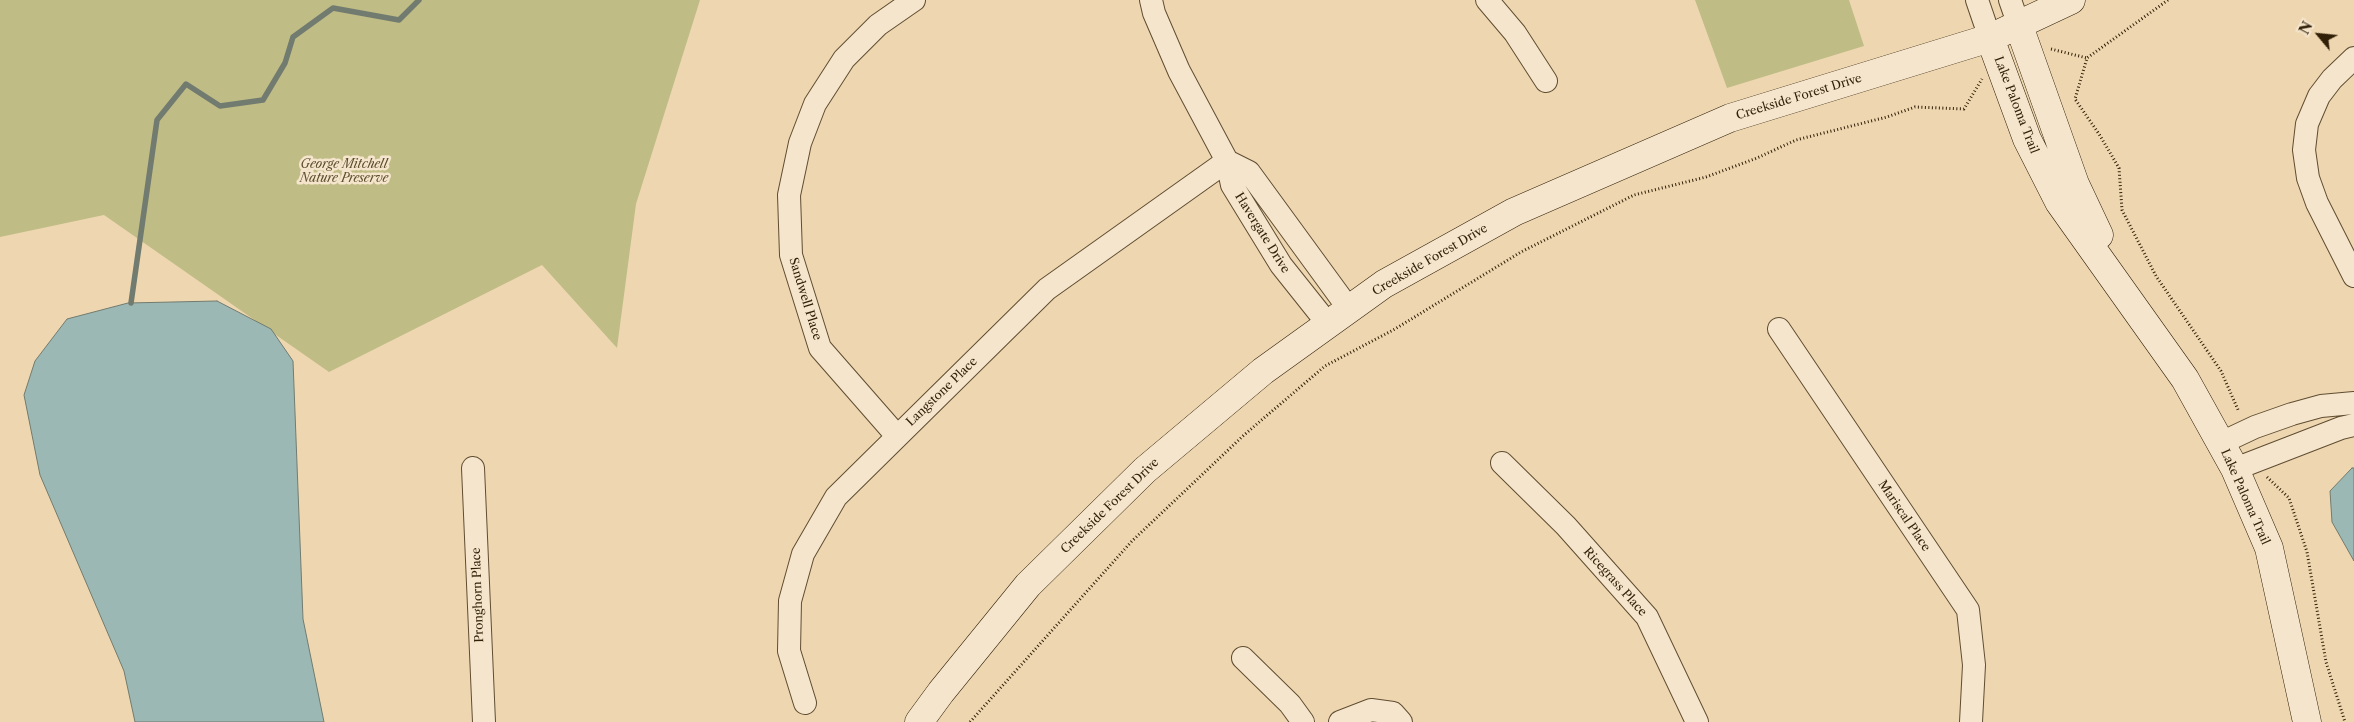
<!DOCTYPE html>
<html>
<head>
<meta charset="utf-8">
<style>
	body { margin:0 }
	#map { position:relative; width:2354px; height:722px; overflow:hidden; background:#eed7b0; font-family:"Libre Caslon Text",serif }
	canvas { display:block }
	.north { position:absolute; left:2294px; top:10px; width:50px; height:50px; -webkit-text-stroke:4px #f4e5cc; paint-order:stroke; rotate:298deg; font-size:14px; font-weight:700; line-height:20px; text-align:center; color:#311f07 }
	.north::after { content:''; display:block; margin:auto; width:18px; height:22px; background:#311f07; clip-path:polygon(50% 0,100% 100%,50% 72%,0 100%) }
</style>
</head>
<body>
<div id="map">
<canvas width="2354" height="722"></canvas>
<div class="north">N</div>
</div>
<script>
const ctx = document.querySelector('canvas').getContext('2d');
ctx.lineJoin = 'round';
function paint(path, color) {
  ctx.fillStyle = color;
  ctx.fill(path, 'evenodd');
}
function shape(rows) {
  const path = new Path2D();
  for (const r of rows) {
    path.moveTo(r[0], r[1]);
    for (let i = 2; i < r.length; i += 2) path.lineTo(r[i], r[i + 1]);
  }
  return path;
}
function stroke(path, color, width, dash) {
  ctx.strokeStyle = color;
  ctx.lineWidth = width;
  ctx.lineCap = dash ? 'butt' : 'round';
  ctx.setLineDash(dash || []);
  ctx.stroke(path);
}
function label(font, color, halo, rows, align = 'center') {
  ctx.font = font + ' "Libre Caslon Text",serif';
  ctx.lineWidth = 5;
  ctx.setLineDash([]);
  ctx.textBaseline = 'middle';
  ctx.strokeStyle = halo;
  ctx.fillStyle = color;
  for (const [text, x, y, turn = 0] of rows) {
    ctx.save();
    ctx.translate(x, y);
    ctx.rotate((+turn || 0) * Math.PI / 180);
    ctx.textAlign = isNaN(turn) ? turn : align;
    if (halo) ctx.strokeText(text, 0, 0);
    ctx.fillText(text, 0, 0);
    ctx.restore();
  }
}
paint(shape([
	[0,0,700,0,636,204,617,348,542,265,329,372,104,215,0,237],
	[1695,0,1849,0,1864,46,1727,88]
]), '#c0bc86');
const water = shape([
	[217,301,271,329,293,361,303,619,324,722,135,722,124,671,40,475,24,395,35,361,67,319,128,303,217,301],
	[2352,468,2354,468,2354,561,2332,522,2330,491,2352,468]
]);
paint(water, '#9cb8b4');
stroke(water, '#717b6f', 1);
stroke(shape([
	[131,303,157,120,186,84,220,106,263,100,285,63,293,37,333,8,399,20,419,0]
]), '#717b6f', 5.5);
const street = shape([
	[1151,0,1154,13,1179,71,1227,161,1232,185,1281,265,1328,324],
	[1487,0,1515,33,1546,81],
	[1977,0,1990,38],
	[2010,0,2019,26],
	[2354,58,2332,79,2319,96,2307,124,2304,150,2308,178,2317,203,2354,276],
	[1227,161,1249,172,1349,309],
	[1779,329,1968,610,1974,665,1971,722],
	[897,436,820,348,791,255,789,195,800,143,815,104,844,59,878,25,914,0],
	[2221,443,2255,427,2292,414,2321,406,2354,403],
	[1502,463,1566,526,1647,617,1697,722],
	[473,468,484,722],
	[2235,469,2341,428,2354,425],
	[1243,658,1290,704,1303,722],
	[805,703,789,651,790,601,803,554,836,497,1047,289,1227,161],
	[1340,722,1371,710,1393,713,1401,722]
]);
const secondary = shape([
	[2019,26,2075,184,2099,235],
	[1990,38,2027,139,2059,202,2185,379,2235,469,2269,548,2307,722],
	[919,722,941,692,1028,585,1145,470,1263,371,1384,284,1514,212,1730,118,1990,38,2071,0]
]);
stroke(street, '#604d31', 24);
stroke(secondary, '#311f07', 29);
stroke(shape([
	[2168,0,2087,58,2075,99,2099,134,2119,168,2122,210,2156,276,2221,371,2239,412],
	[2051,49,2087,58],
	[2267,477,2289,498,2307,552,2326,662,2345,722],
	[970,722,1132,541,1244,435,1325,366,1395,329,1521,252,1634,195,1706,177,1757,158,1796,140,1887,117,1915,107,1964,109,1982,79]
]), '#311f07', 3, [1, 2.5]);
stroke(street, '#f4e5cc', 22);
stroke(secondary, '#f4e5cc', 28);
label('12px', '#311f07', '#f4e5cc', [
	["Creekside Forest Drive",1799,97,-17],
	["Lake Paloma Trail",2016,105,69],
	["Havergate Drive",1262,233,58],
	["Creekside Forest Drive",1430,260,-30],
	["Sandwell Place",805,299,73],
	["Langstone Place",942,392,-44],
	["Lake Paloma Trail",2245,497,66],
	["Creekside Forest Drive",1110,506,-44],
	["Mariscal Place",1904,516,56],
	["Ricegrass Place",1615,582,48],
	["Pronghorn Place",478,595,-92]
]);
label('italic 12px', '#5c4e2d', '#f4e5cc', [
	["George Mitchell",344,165],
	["Nature Preserve",344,179]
]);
</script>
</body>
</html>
